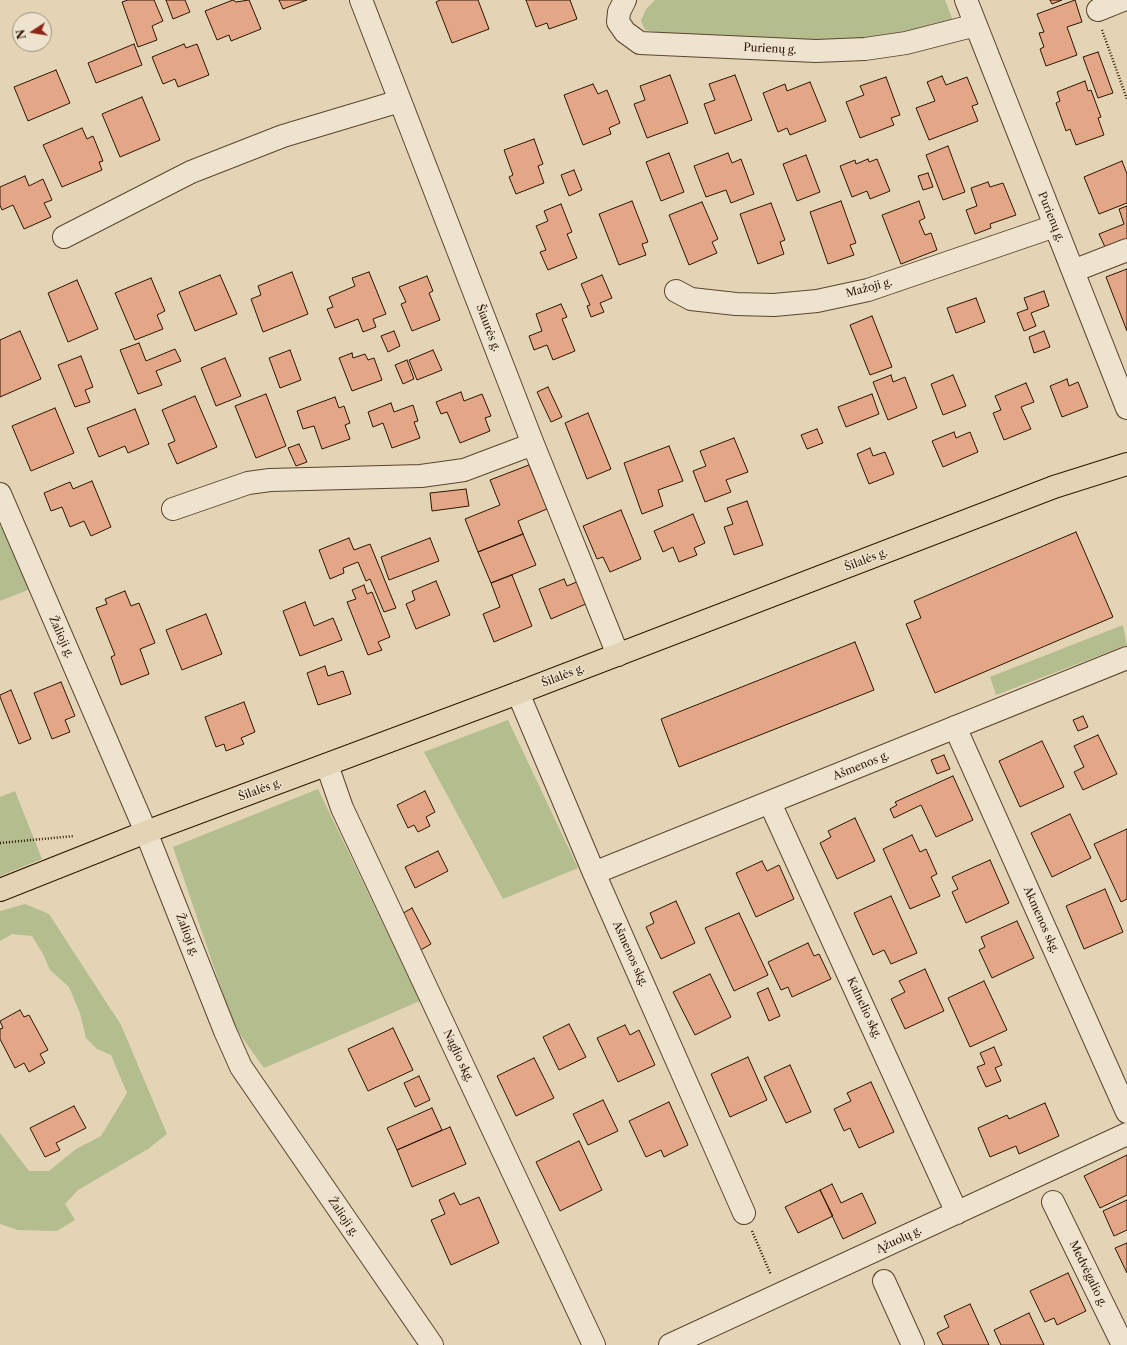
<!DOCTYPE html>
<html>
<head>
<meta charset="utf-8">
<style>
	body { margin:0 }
	#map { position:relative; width:1127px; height:1345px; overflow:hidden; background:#e3d4b5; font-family:"Libre Caslon Text",serif }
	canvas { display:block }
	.north { position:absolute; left:12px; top:12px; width:40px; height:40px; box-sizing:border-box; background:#ede3cf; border:1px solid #a1917c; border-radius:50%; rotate:258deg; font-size:11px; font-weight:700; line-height:16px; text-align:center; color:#2f1500 }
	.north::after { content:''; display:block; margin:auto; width:14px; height:18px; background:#8f2418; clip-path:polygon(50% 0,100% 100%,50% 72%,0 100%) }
</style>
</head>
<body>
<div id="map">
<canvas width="1127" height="1345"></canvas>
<div class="north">N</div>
</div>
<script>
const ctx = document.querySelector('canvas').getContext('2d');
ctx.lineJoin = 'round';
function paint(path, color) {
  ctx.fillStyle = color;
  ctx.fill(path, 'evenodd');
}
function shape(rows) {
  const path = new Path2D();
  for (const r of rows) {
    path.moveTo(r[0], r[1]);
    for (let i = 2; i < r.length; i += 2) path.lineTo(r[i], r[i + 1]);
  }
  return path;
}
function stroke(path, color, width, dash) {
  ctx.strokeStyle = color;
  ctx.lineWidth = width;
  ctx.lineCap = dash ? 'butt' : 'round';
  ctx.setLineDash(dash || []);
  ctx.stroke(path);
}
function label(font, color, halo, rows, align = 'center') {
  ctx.font = font + ' "Libre Caslon Text",serif';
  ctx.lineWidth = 3;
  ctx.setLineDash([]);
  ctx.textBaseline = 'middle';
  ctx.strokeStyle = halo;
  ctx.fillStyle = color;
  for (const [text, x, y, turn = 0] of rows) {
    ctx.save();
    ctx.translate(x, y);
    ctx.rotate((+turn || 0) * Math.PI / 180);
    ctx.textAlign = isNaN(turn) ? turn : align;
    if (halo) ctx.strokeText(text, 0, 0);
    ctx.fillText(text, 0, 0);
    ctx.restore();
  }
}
paint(shape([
	[655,0,945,0,954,23,877,40,786,43,668,34,645,30,641,21,646,9],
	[12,522,38,586,0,601,0,527],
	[1123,625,1127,645,996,695,990,677],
	[508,720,578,868,503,899,424,752],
	[318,789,420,1001,264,1068,234,1026,173,847],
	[15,791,42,859,0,876,0,797],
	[25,904,49,914,121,1025,167,1134,148,1149,78,1190,65,1204,75,1220,57,1231,18,1230,0,1224,0,1133,29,1171,49,1171,76,1149,101,1136,127,1093,111,1055,97,1049,86,1038,80,1013,69,987,50,970,43,954,32,936,12,934,0,941,0,911]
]), '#b3bd8d');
const building = shape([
	[128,0,154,0,163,21,152,26,157,40,138,47,122,2,128,0],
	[166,0,185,0,190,12,173,19,166,0],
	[233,0,236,2,249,0,261,29,231,41,229,35,217,40,205,11,233,0],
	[279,0,307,0,283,9,279,0],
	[440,0,478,0,489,29,452,43,436,2,440,0],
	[526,0,570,0,577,19,549,29,547,23,536,27,526,0],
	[1050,0,1062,0,1052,4,1050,0],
	[1075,0,1082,22,1067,27,1077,55,1046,66,1040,49,1044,47,1039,33,1044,32,1037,14,1075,0],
	[134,44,142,65,96,83,88,63,134,44],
	[184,44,186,48,197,44,209,75,178,87,175,79,163,84,152,57,184,44],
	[1098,52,1113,93,1098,98,1083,57,1098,52],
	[56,70,70,103,28,121,14,87,56,70],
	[670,75,688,123,647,138,634,104,645,100,640,86,670,75],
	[735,75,752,120,715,134,704,104,715,100,709,84,735,75],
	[942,76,946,85,967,77,978,104,972,106,978,121,929,140,916,108,935,101,927,82,942,76],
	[886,77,900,115,891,118,894,125,860,138,846,102,864,95,860,86,886,77],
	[1085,81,1088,91,1091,90,1101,117,1098,118,1104,135,1076,145,1070,129,1066,131,1056,103,1060,101,1057,92,1085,81],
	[810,82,826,121,790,135,787,128,778,132,763,93,785,84,787,91,810,82],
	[593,84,598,94,607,90,620,123,609,128,611,134,583,145,564,95,593,84],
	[142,97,160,140,120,157,102,114,142,97],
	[82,128,87,139,93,136,103,161,99,162,102,170,62,187,43,145,82,128],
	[534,139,543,164,538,166,544,183,516,194,509,177,513,175,504,150,534,139],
	[948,146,965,192,943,200,926,155,948,146],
	[669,153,684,192,661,201,646,162,669,153],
	[728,153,732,163,741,159,754,194,731,203,726,190,706,197,694,166,728,153],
	[806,155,820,192,797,201,783,164,806,155],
	[868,159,869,162,877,159,890,191,870,199,867,191,852,197,840,166,855,160,856,164,868,159],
	[1122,161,1127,174,1127,203,1099,214,1084,177,1122,161],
	[574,170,582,190,569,196,561,175,574,170],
	[928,173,933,187,923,190,918,176,928,173],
	[25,176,29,186,43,179,52,200,44,203,51,217,24,229,13,205,2,210,0,205,0,187,25,176],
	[988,182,990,187,1003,183,1016,215,990,224,991,228,975,234,966,210,977,206,971,188,988,182],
	[632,201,648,242,642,244,646,255,619,265,599,214,632,201],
	[841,201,856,243,850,245,854,255,828,264,810,212,841,201],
	[919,201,925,218,919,221,925,235,931,233,937,250,901,264,882,215,919,201],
	[702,202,718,239,712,242,717,253,689,265,669,215,702,202],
	[771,203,785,240,780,242,784,254,758,264,740,214,771,203],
	[561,204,572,232,567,234,577,258,548,270,540,252,546,250,536,226,548,221,544,211,561,204],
	[1127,206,1127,239,1105,247,1099,234,1124,224,1119,209,1127,206],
	[1127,269,1127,331,1106,277,1127,269],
	[292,272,308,314,263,332,251,299,261,295,258,286,292,272],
	[369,272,386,314,373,319,376,327,363,332,358,319,335,328,327,309,333,307,329,297,355,286,352,278,369,272],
	[220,275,237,314,195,331,179,292,220,275],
	[602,275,612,298,600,303,604,312,591,317,587,306,590,305,581,284,602,275],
	[427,276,433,291,429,293,440,320,412,331,401,304,406,302,399,287,427,276],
	[151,278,165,311,157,315,163,329,135,340,115,293,151,278],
	[77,280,98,329,68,342,48,293,77,280],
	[1044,291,1049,306,1031,313,1036,326,1024,331,1017,313,1028,309,1024,298,1044,291],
	[976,298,985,322,956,333,947,308,976,298],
	[561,304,567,317,562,319,575,351,553,360,547,345,534,350,529,336,542,331,536,314,561,304],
	[872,316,892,367,870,375,850,325,872,316],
	[20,331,41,379,0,397,0,340,20,331],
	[394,331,400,346,388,352,381,336,394,331],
	[1044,331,1050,347,1034,353,1029,337,1044,331],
	[139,343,146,361,175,349,181,361,156,371,162,385,138,394,120,350,139,343],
	[290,350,301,380,280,388,269,358,290,350],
	[433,350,442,370,417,380,409,360,433,350],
	[352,353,353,358,365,354,368,360,374,358,382,380,352,391,339,358,352,353],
	[81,356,93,387,85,390,90,402,75,407,58,365,81,356],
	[225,358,241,396,216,406,201,368,225,358],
	[407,360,414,379,403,384,395,365,407,360],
	[891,375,893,382,905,377,917,408,888,420,873,382,891,375],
	[953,375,966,406,943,415,931,384,953,375],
	[1067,379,1069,386,1078,382,1088,407,1062,417,1050,386,1067,379],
	[1026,383,1034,402,1021,407,1031,429,1004,440,993,413,1001,410,995,396,1026,383],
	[548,387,562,417,551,422,537,392,548,387],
	[461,392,464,401,482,394,491,416,485,418,490,431,460,443,447,412,441,414,436,402,461,392],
	[266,394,286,446,256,458,235,406,266,394],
	[872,394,879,414,846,427,838,407,872,394],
	[195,396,217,447,177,464,168,444,175,441,162,410,195,396],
	[335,397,339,408,344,406,350,423,345,425,350,439,322,449,314,426,303,429,297,411,335,397],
	[391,403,394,412,413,405,418,421,414,422,420,438,392,448,383,423,373,427,368,412,391,403],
	[55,408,74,453,31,471,12,426,55,408],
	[135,409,149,444,128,453,125,446,99,457,87,428,135,409],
	[588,413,611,469,587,479,565,423,588,413],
	[817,429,823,443,807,449,801,435,817,429],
	[954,432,956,438,970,432,978,452,943,467,932,441,954,432],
	[734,438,748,472,726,480,731,492,705,502,693,471,706,466,700,451,734,438],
	[299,444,307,462,296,466,288,448,299,444],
	[669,446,683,481,658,490,663,506,642,514,624,463,669,446],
	[870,448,873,456,885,452,894,474,869,484,857,454,870,448],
	[529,465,547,509,518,521,523,534,478,552,465,519,500,505,490,480,529,465],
	[92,481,111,527,91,536,84,521,70,527,62,507,51,511,44,493,70,482,73,489,92,481],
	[466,489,469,506,432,511,430,493,466,489],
	[747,501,763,545,734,555,724,527,733,524,727,508,747,501],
	[621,510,641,559,610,572,603,557,597,559,583,526,621,510],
	[693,514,705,543,694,548,697,555,679,562,673,547,663,552,654,531,693,514],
	[1076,532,1113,617,935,693,906,624,921,618,914,601,1076,532],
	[523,534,536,565,491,583,478,552,523,534],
	[349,538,354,550,370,544,396,608,384,612,370,579,366,581,358,562,343,568,344,573,330,579,319,550,349,538],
	[430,538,439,561,389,580,381,557,430,538],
	[512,575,532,626,494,642,483,614,500,607,491,583,512,575],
	[564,579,567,586,579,581,588,603,551,619,539,589,564,579],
	[436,581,450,615,416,629,406,604,415,600,412,591,436,581],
	[364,585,367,594,372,592,390,637,378,642,382,650,368,655,347,602,356,599,352,590,364,585],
	[125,591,131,606,139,603,155,643,140,649,149,674,121,685,111,657,115,655,96,608,107,604,105,599,125,591],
	[305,602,314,626,333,618,342,640,300,656,283,611,305,602],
	[206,614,222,654,182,670,166,630,206,614],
	[855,642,874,690,679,767,661,719,855,642],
	[325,666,328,676,343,671,351,694,318,705,307,673,325,666],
	[61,682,75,716,65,720,70,732,52,739,34,693,61,682],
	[11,690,31,739,19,744,0,697,0,695,11,690],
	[244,702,255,732,241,738,244,744,226,751,224,744,216,747,205,717,244,702],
	[1083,716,1088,727,1078,731,1073,720,1083,716],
	[1098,735,1117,774,1083,790,1074,772,1084,767,1074,746,1098,735],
	[1042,741,1064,787,1020,807,999,761,1042,741],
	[944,755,950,769,937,774,931,760,944,755],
	[953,776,973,820,936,837,921,805,894,818,890,809,897,805,895,802,953,776],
	[425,791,435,812,426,817,430,826,418,832,414,825,408,828,397,805,425,791],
	[1070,814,1091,858,1052,877,1031,833,1070,814],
	[855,818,875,861,837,879,820,843,831,837,828,831,855,818],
	[1127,829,1127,899,1121,902,1094,844,1127,829],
	[912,835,920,852,926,849,937,874,931,877,940,896,910,909,883,849,912,835],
	[438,851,448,871,415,888,405,867,438,851],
	[990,860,1009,903,966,923,952,892,958,889,952,877,990,860],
	[762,861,767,871,779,865,794,899,756,917,736,873,762,861],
	[1105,889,1123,932,1084,949,1066,906,1105,889],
	[891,896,917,953,891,964,884,950,873,955,854,913,891,896],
	[676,901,695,943,661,959,646,927,654,923,650,913,676,901],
	[412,908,431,944,419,951,400,915,412,908],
	[739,913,768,975,734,991,705,928,739,913],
	[1017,921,1034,958,992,978,979,950,985,947,981,937,1017,921],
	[808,943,814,956,819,954,831,979,792,997,788,987,781,990,768,962,808,943],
	[925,969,944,1011,905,1029,891,999,905,992,899,981,925,969],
	[710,974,731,1017,695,1035,673,992,710,974],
	[984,981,1007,1030,970,1047,948,998,984,981],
	[768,988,780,1016,769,1021,757,993,768,988],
	[20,1010,24,1017,29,1015,48,1050,40,1054,45,1063,29,1072,24,1063,15,1068,0,1039,0,1029,3,1028,0,1021,20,1010],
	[569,1024,586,1057,559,1070,543,1037,569,1024],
	[625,1025,630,1035,639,1030,655,1065,618,1082,597,1038,625,1025],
	[393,1028,413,1070,368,1091,348,1049,393,1028],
	[994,1047,1002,1065,995,1068,1001,1081,986,1087,977,1067,985,1064,980,1053,994,1047],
	[748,1057,767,1100,730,1117,711,1074,748,1057],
	[534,1058,554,1098,516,1116,497,1076,534,1058],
	[790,1065,811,1112,786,1123,764,1077,790,1065],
	[419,1076,430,1100,415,1107,404,1083,419,1076],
	[871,1082,894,1132,859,1148,850,1128,844,1131,834,1109,851,1101,847,1093,871,1082],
	[603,1100,618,1131,588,1145,573,1114,603,1100],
	[669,1102,688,1145,664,1157,661,1150,646,1157,629,1121,669,1102],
	[1045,1103,1059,1136,1019,1154,1016,1146,990,1157,978,1128,1007,1115,1009,1119,1045,1103],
	[74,1106,86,1128,56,1143,60,1150,45,1157,30,1128,74,1106],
	[432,1108,442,1130,397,1150,387,1128,432,1108],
	[450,1127,466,1164,412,1187,397,1150,450,1127],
	[579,1141,602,1190,560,1211,536,1162,579,1141],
	[1127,1155,1127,1195,1100,1208,1084,1176,1127,1155],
	[832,1184,841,1203,862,1193,876,1223,843,1239,820,1190,832,1184],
	[820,1190,833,1216,798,1233,785,1207,820,1190],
	[454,1193,460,1205,479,1197,499,1243,451,1265,431,1220,445,1214,439,1200,454,1193],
	[1127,1200,1127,1230,1114,1236,1103,1211,1127,1200],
	[1127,1243,1127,1273,1115,1248,1127,1243],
	[1068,1273,1086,1311,1057,1325,1054,1318,1045,1322,1030,1291,1068,1273],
	[970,1304,989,1345,943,1345,937,1333,949,1327,944,1316,970,1304],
	[1029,1313,1044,1345,1001,1345,994,1330,1029,1313]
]);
paint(building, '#e3a787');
stroke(building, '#2f1500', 1);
const minor = shape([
	[361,0,533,444,618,655],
	[625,0,619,12,618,22,625,32,640,43,816,51,865,49,906,43,976,25],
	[966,0,1127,408],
	[1098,10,1123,0],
	[64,237,191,172,283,136,400,101],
	[1073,271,1127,250],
	[676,291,691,299,736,304,774,305,817,301,868,290,1055,226],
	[0,494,146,832,225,1031,241,1067,432,1345],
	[173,509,248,483,270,480,421,476,464,470,533,444],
	[518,693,594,873,744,1213],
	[955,727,1127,1112],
	[327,765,342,808,594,1345],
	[770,803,957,1213],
	[594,873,1127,658],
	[1053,1202,1123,1345],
	[884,1281,913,1345],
	[670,1345,1127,1134]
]);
const primary = shape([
	[0,890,146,832,518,693,1054,487,1127,464]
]);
stroke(minor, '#5c452d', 24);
stroke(primary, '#2f1500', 24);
stroke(shape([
	[1102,30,1127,99],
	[0,843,74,836],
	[752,1231,771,1275]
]), '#2f1500', 2.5, [1, 2]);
stroke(minor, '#ede3cf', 22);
stroke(primary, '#e3d4b5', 22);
label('11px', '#2f1500', '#ede3cf', [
	["Purienų g.",770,49,3],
	["Purienų g.",1051,217,68],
	["Mažoji g.",869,288,-15],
	["Šiaurės g.",488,328,69],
	["Šilalės g.",866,560,-21],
	["Žalioji g.",61,637,66],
	["Šilalės g.",563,676,-21],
	["Ašmenos g.",861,766,-22],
	["Šilalės g.",260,790,-20],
	["Akmenos skg.",1041,920,66],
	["Žalioji g.",187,935,69],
	["Ašmenos skg.",630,954,66],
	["Kalnelio skg.",864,1008,65],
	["Naglio skg.",458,1056,65],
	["Žalioji g.",343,1217,56],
	["Ąžuolų g.",899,1240,-25],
	["Medvėgalio g.",1088,1274,64]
]);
</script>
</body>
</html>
